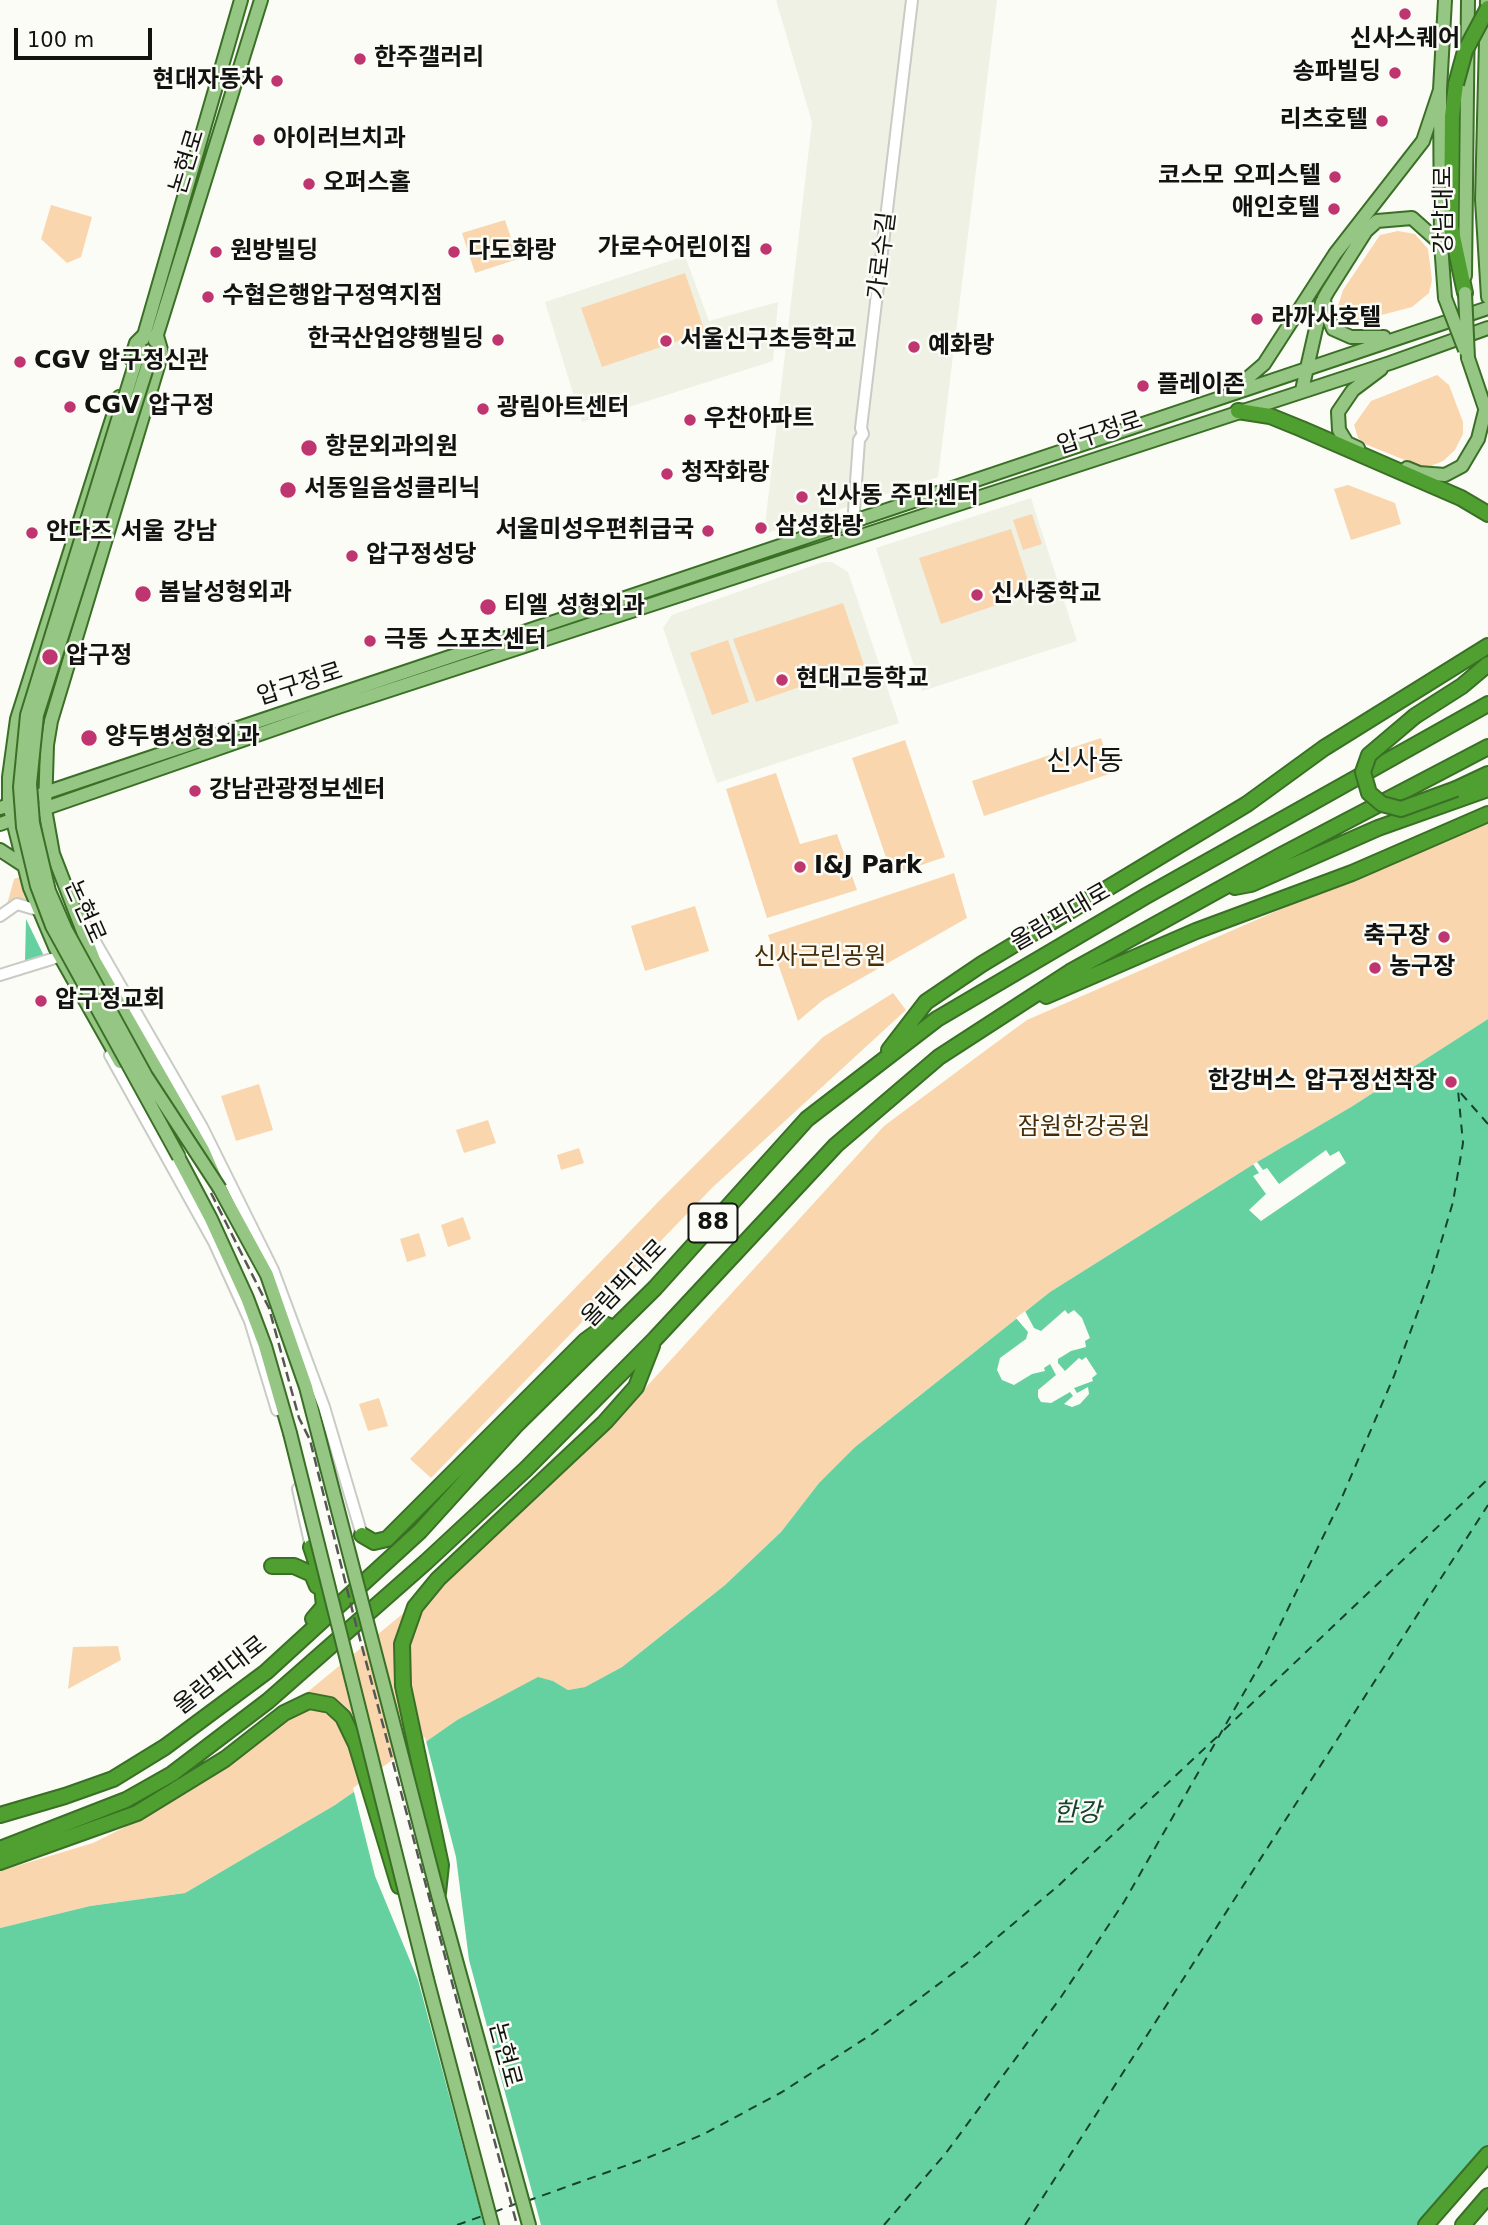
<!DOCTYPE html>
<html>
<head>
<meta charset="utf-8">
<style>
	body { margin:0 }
	#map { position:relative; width:1488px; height:2225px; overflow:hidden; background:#fbfcf6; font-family:"DejaVu Sans",sans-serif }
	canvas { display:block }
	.scale { position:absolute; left:14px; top:28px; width:138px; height:32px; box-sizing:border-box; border:4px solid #121311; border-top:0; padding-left:9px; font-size:21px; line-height:24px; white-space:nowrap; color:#121311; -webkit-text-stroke:5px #fbfcf6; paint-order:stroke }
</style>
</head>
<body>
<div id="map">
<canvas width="1488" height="2225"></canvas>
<div class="scale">100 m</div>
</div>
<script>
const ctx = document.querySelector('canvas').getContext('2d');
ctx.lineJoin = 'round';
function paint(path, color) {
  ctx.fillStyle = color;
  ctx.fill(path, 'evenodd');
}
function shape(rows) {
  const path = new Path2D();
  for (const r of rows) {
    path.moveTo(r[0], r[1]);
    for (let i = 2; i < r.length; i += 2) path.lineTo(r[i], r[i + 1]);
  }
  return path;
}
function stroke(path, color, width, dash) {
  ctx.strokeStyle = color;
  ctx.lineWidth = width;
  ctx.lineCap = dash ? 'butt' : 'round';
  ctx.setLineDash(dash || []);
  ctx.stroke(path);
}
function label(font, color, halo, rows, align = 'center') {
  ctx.font = font + ' "DejaVu Sans","Noto Sans KR",sans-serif';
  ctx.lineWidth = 5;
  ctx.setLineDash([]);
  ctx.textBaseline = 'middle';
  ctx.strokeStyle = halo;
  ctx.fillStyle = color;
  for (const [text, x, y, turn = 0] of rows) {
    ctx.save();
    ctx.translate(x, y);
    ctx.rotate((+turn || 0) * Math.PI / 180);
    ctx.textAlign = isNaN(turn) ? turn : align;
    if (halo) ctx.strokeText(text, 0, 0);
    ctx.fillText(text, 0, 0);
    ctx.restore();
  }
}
paint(shape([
	[776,0,997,0,938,477,764,534,812,122],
	[685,256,709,321,778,302,773,361,582,422,545,302],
	[1031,498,1077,641,922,691,876,548],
	[823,562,832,562,848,572,899,723,717,783,663,628,672,615]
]), '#eef1e4');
paint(shape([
	[51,205,92,217,81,257,67,263,41,239],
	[505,220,518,259,475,273,462,233],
	[1398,231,1415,234,1428,249,1432,280,1429,293,1412,307,1355,322,1345,319,1337,309,1343,290,1380,235],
	[685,273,705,332,602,367,581,308],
	[1437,375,1449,385,1463,422,1463,434,1455,450,1443,461,1431,466,1417,465,1365,444,1358,438,1354,425,1371,401],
	[1348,485,1395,503,1401,524,1351,540,1334,489],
	[1032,514,1042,544,1023,550,1013,520],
	[1011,529,1032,593,941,624,919,558],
	[843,603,864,665,756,702,733,639],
	[728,640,749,702,712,715,690,653],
	[1101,738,1112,773,984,816,972,781],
	[905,740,945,857,892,875,852,758],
	[776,773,800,844,837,834,857,890,767,918,726,789],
	[1488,810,1488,1019,1351,1107,1257,1162,1050,1292,855,1447,819,1483,781,1532,725,1585,622,1667,585,1687,568,1690,553,1681,538,1678,457,1720,335,1805,185,1893,90,1906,0,1928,0,1871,93,1843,159,1810,240,1757,305,1694,450,1575,541,1492,617,1419,884,1126,978,1056,1027,1020,1318,893],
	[954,873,967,918,823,1000,798,1021,768,935],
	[20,877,28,900,18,899,6,908,14,879],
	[695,906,709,951,645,971,631,926],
	[893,993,906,1010,713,1187,431,1478,410,1459,662,1198,823,1037],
	[259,1084,273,1130,236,1141,221,1096],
	[488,1120,496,1143,464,1153,456,1130],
	[579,1148,584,1163,561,1170,557,1155],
	[463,1217,471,1239,448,1247,441,1225],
	[419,1233,426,1256,407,1262,400,1239],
	[379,1398,388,1426,368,1431,359,1404],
	[118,1646,121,1660,68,1689,73,1647]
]), '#fad6af');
paint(shape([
	[26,919,44,956,25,961],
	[1488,1019,1488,2152,1424,2225,0,2225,0,1928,90,1906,185,1893,335,1805,457,1720,538,1677,553,1681,568,1690,585,1687,622,1667,725,1585,781,1532,819,1483,855,1447,1050,1292,1257,1162,1351,1107]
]), '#66d1a0');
paint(shape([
	[1326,1150,1330,1156,1339,1151,1346,1163,1261,1221,1249,1210,1266,1194,1253,1176,1259,1173,1253,1164,1257,1162,1263,1170,1267,1168,1279,1184],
	[1065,1310,1068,1314,1074,1310,1082,1318,1090,1338,1085,1341,1086,1347,1071,1351,1058,1359,1058,1363,1065,1371,1079,1358,1082,1360,1086,1357,1097,1374,1092,1378,1093,1381,1074,1388,1077,1393,1088,1387,1089,1394,1080,1404,1072,1407,1064,1404,1073,1396,1070,1392,1051,1403,1041,1402,1038,1397,1038,1390,1056,1375,1050,1364,1044,1368,1045,1371,1032,1374,1014,1385,1002,1380,997,1370,1000,1358,1026,1339,1028,1332,1016,1318,1025,1311,1034,1328,1041,1331],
	[425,1737,456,1857,469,1960,541,2225,484,2225,418,1980,375,1876,353,1788]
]), '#fbfcf6');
stroke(shape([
	[1224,1730,1488,1479],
	[527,2201,647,2158,704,2134,782,2092,872,2034,968,1962,1058,1886,1220,1734],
	[494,2212,518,2203],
	[457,2225,485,2215],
	[884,2225,946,2153,1061,1997,1124,1902,1265,1656,1340,1502,1394,1376,1431,1276,1453,1202,1463,1143,1458,1090,1488,1124],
	[1025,2225,1488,1505]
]), '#164330', 2, [9, 7]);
const minor = shape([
	[854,511,859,440,863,434,861,428,912,0],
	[0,916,17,904,41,911],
	[82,919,202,1127,273,1270,324,1407,362,1535],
	[0,975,55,958],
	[110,1055,214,1242,250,1321,277,1410],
	[298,1489,311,1547]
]);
const major = shape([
	[1445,0,1440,90,1441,244,1445,298],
	[1487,0,1482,200,1488,297],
	[1465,276,1468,0],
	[157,336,162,353,51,721,47,745,45,809,53,854,94,960,203,1150,220,1189,267,1275,306,1387,327,1468],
	[1384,337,1351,337,1333,329,1325,310,1324,298,1328,291,1366,231,1377,221,1412,218,1441,244],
	[143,339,241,0],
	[155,341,261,0],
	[1468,358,1488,417],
	[131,359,136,343,146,333],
	[1235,389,1264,364,1335,254,1423,141,1440,90],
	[1302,390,1322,302],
	[119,397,17,719,9,777,9,805,30,888,55,947,120,1062],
	[1358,448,1347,443,1339,430,1338,412,1353,390,1381,369],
	[1407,468,1419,473,1445,475,1462,466,1478,439,1485,411],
	[0,808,1488,308],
	[0,824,335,708,1390,363,1488,328],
	[0,850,23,865],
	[174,1149,211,1219,247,1298,265,1346,290,1433],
	[438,1895,529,2225],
	[427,1979,492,2225]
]);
const highway = shape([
	[1456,84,1452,116,1451,227,1465,293],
	[1238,411,1270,416,1302,429,1461,498,1488,514],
	[1415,716,1462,686,1488,664],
	[1456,789,1488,774],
	[1235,887,1251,884,1378,828,1488,789],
	[1046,996,1196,931,1352,873,1488,814],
	[889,1050,926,1002,982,964,1247,804,1324,748,1488,646],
	[362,1535,374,1542,387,1539,585,1341,607,1325],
	[311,1547,321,1577,324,1606,313,1619],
	[272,1566,294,1566,312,1574,317,1586],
	[0,1815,65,1796,113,1779,165,1747,266,1672,420,1531,517,1424,655,1288,807,1119,937,1019,1146,896,1488,704],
	[0,1849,126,1800,172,1774,268,1701,426,1562,526,1469,655,1339,836,1145,939,1057,1070,972,1280,856,1488,747],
	[0,1862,137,1813,225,1759,284,1713,309,1701,330,1705,343,1717,356,1744,399,1886],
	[438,1893,441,1865,403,1686,402,1644,415,1607,438,1579,605,1422,636,1387,652,1346],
	[1426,2225,1488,2154],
	[1463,2225,1488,2196]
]);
stroke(minor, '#c9cbc5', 14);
stroke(major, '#3a6f26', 16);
stroke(highway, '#3a6f26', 18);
stroke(minor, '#fff', 10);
stroke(major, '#95c683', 12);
stroke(highway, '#4fa031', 14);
stroke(shape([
	[211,1193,269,1308,299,1418,310,1440,353,1613,517,2225]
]), '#565754', 2.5, [10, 5]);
const majorBridge = shape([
	[1465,293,1468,358],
	[1445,298,1465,350],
	[140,348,27,715,20,787,23,827,37,886,52,926,179,1157],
	[151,355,37,715,30,784,33,823,49,891,66,930,146,1076,220,1189],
	[290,1433,427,1979],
	[327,1468,438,1895]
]);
const highwayBridge = shape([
	[1456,84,1465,51,1488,8],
	[1415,716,1369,755,1363,772,1369,793,1382,804,1401,809,1456,789]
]);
stroke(majorBridge, '#3a6f26', 16, []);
stroke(highwayBridge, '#3a6f26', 18, []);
stroke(majorBridge, '#95c683', 12);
stroke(highwayBridge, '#4fa031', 14);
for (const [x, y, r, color] of [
	[1405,14,7,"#bf3570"],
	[360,59,7,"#bf3570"],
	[1395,73,7,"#bf3570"],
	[277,81,7,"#bf3570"],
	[1382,121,7,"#bf3570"],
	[259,140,7,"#bf3570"],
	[1335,177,7,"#bf3570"],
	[309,184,7,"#bf3570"],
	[1334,209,7,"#bf3570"],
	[766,249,7,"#bf3570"],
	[216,252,7,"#bf3570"],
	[454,252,7,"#bf3570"],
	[208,297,7,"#bf3570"],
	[1257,319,7,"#bf3570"],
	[498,340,7,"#bf3570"],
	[666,341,7,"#bf3570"],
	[914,347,7,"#bf3570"],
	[20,362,7,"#bf3570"],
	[1143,386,7,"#bf3570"],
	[70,407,7,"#bf3570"],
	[483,409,7,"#bf3570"],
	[690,420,7,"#bf3570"],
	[309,448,9,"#bf3570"],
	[667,474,7,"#bf3570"],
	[288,490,9,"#bf3570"],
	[802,497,7,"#bf3570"],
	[761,528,7,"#bf3570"],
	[708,531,7,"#bf3570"],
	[32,533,7,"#bf3570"],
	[352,556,7,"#bf3570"],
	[143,594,9,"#bf3570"],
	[977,595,7,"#bf3570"],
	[488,607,9,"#bf3570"],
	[370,641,7,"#bf3570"],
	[50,657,9,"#bf3570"],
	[782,680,7,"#bf3570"],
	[89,738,9,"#bf3570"],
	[195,791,7,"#bf3570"],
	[800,867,7,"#bf3570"],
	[1444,937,7,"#bf3570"],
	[1375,968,7,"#bf3570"],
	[41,1001,7,"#bf3570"],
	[1451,1082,7,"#bf3570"]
]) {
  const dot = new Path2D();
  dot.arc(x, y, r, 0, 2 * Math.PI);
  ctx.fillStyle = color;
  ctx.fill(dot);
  stroke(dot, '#fbfcf6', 2.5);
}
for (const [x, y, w] of [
	[713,1223,49]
]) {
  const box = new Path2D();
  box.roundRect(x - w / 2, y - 19.5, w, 39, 5);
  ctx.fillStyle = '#fbfcf6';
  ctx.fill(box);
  stroke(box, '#121311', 2);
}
label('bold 23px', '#121311', null, [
	["88",713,1223]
]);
label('bold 24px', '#121311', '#fbfcf6', [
	["신사스퀘어",1405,40,"center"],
	["한주갤러리",374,59],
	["송파빌딩",1381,73,"right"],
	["현대자동차",263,81,"right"],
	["리츠호텔",1368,121,"right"],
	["아이러브치과",273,140],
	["코스모 오피스텔",1321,177,"right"],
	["오퍼스홀",323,184],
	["애인호텔",1320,209,"right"],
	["가로수어린이집",752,249,"right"],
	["원방빌딩",230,252],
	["다도화랑",468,252],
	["수협은행압구정역지점",222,297],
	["라까사호텔",1271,319],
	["한국산업양행빌딩",484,340,"right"],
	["서울신구초등학교",680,341],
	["예화랑",928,347],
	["CGV 압구정신관",34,362],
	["플레이존",1157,386],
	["CGV 압구정",84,407],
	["광림아트센터",497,409],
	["우찬아파트",704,420],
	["항문외과의원",325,448],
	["청작화랑",681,474],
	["서동일음성클리닉",304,490],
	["신사동 주민센터",816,497],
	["삼성화랑",775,528],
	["서울미성우편취급국",694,531,"right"],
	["안다즈 서울 강남",46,533],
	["압구정성당",366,556],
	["봄날성형외과",159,594],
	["신사중학교",991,595],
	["티엘 성형외과",504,607],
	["극동 스포츠센터",384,641],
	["압구정",66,657],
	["현대고등학교",796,680],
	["양두병성형외과",105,738],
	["강남관광정보센터",209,791],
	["I&J Park",814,867],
	["축구장",1430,937,"right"],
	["농구장",1389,968],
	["압구정교회",55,1001],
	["한강버스 압구정선착장",1437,1082,"right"]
], 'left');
label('24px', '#121311', '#fbfcf6', [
	["논현로",188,162,-73],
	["강남대로",1445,210,-90],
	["가로수길",883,256,-83],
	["압구정로",1100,434,-18],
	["압구정로",300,685,-18],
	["논현로",84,912,66],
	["올림픽대로",1061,918,-30],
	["올림픽대로",625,1284,-46],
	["올림픽대로",221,1676,-38],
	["논현로",504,2055,75]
]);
label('24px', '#462c09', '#fbfcf6', [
	["신사근린공원",820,958],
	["잠원한강공원",1084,1128]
]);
label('italic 26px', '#164330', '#fbfcf6', [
	["한강",1077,1814]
]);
label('28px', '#121311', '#fbfcf6', [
	["신사동",1085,763]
]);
</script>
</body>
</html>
